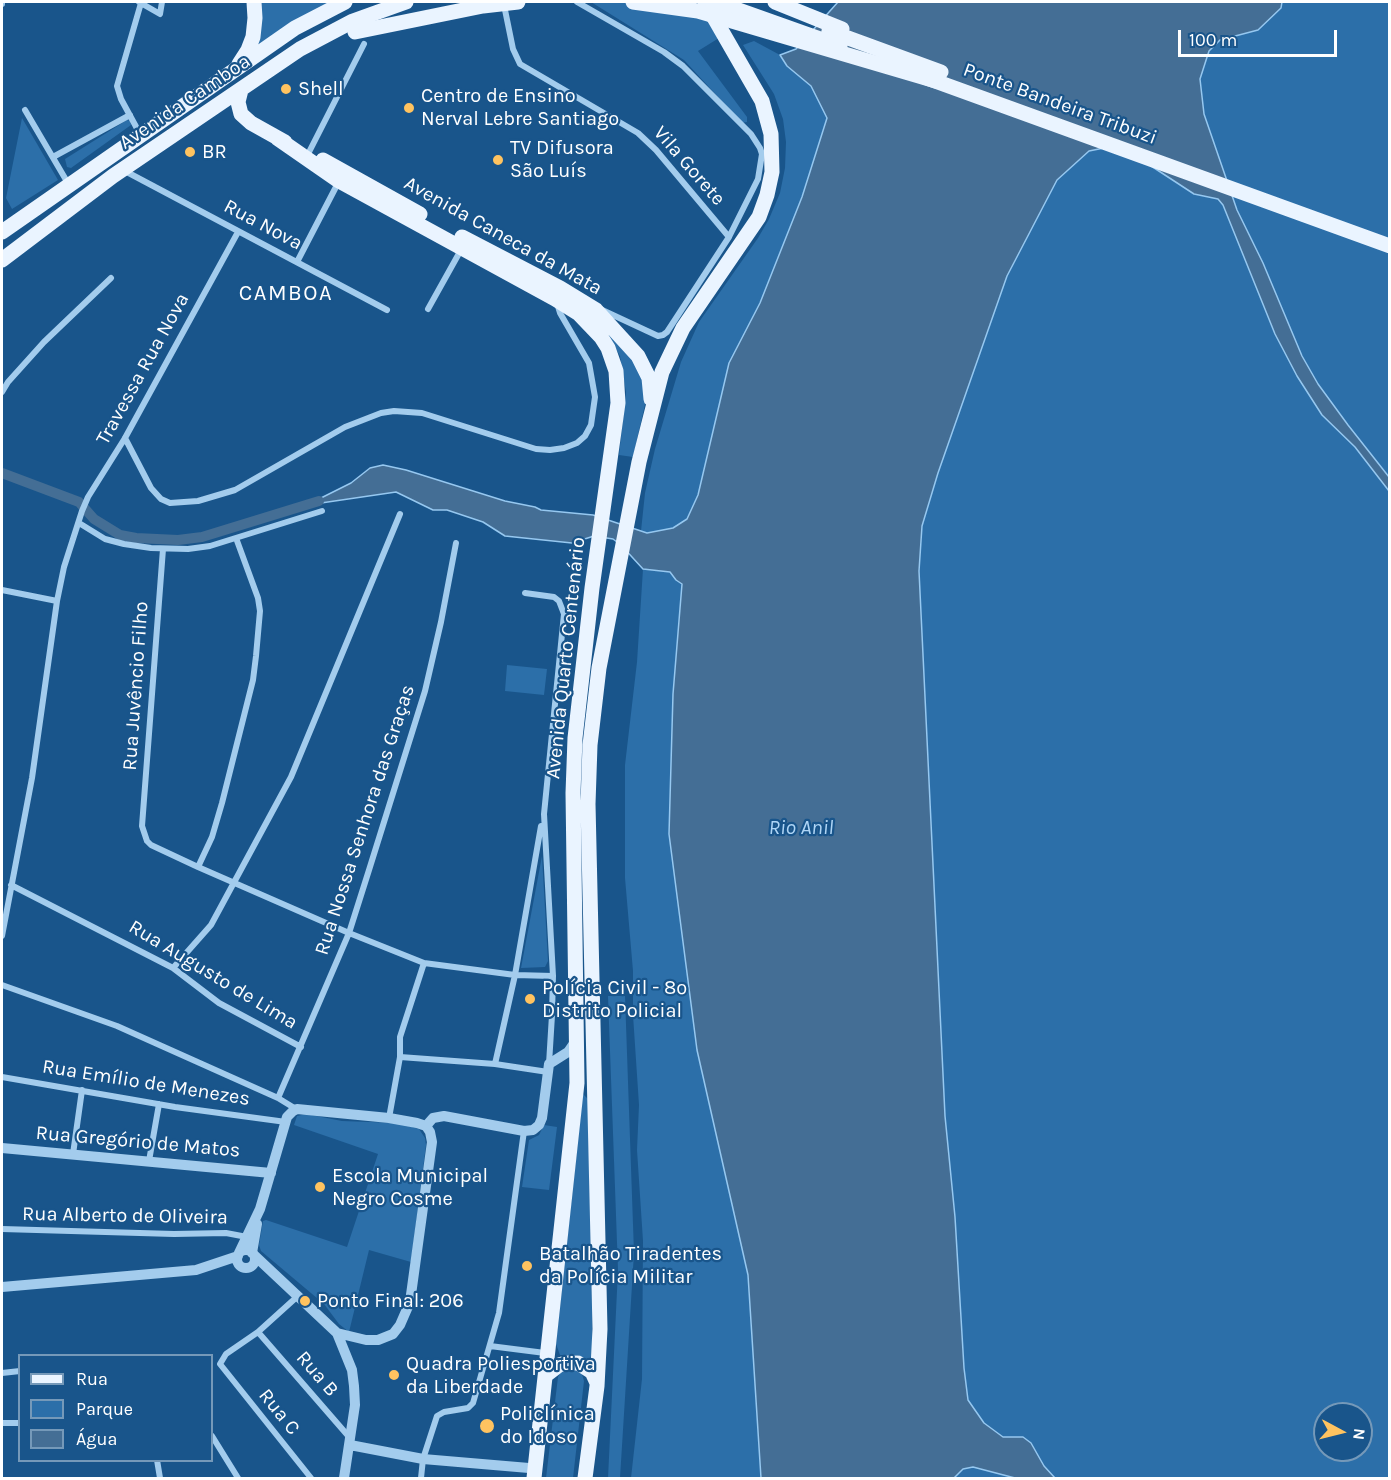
<!DOCTYPE html>
<html>
<head>
<meta charset="utf-8">
<style>
	body { margin:0 }
	#map { position:relative; width:1391px; height:1480px; overflow:hidden; background:#19558b; font-family:Karla,sans-serif }
	canvas { display:block }
	.frame { position:absolute; inset:0; border:3px solid #fff; pointer-events:none }
	.legend { position:absolute; left:18px; top:1354px; width:195px; height:108px; box-sizing:border-box; background:#19558b; border:2px solid #7599b9; margin:0; padding:8px 10px; list-style:none; font-size:18px; color:#fff }
	.legend li { display:flex; align-items:center; gap:12px; height:30px }
	.legend b { width:30px; border:2px solid #7599b9 }
	.north { position:absolute; left:1313px; top:1402px; width:60px; height:60px; box-sizing:border-box; background:#19558b; border:2px solid #7599b9; border-radius:50%; rotate:97deg; font-size:16px; font-weight:700; line-height:24px; text-align:center; color:#fff }
	.north::after { content:''; display:block; margin:auto; width:21px; height:27px; background:#ffc360; clip-path:polygon(50% 0,100% 100%,50% 72%,0 100%) }
	.scale { position:absolute; left:1178px; top:30px; width:159px; height:27px; box-sizing:border-box; border:3px solid #fff; border-top:0; padding-left:8px; font-size:18px; line-height:21px; white-space:nowrap; color:#fff; -webkit-text-stroke:4px #19558b; paint-order:stroke }
</style>
</head>
<body>
<div id="map">
<canvas width="1391" height="1480"></canvas>
<div class="frame"></div>
<ul class="legend">
<li><b style="height:8px;background:#eaf4ff"></b>Rua</li>
<li><b style="height:16px;background:#2c6fa9"></b>Parque</li>
<li><b style="height:16px;background:#446e95"></b>Água</li>
</ul>
<div class="north">N</div>
<div class="scale">100 m</div>
</div>
<script>
const ctx = document.querySelector('canvas').getContext('2d');
ctx.lineJoin = 'round';
function paint(path, color) {
  ctx.fillStyle = color;
  ctx.fill(path, 'evenodd');
}
function shape(rows) {
  const path = new Path2D();
  for (const r of rows) {
    if (r.length === 3) {
      path.moveTo(r[0] + r[2], r[1]);
      path.arc(r[0], r[1], r[2], 0, 2 * Math.PI);
      continue;
    }
    path.moveTo(r[0], r[1]);
    for (let i = 2; i < r.length; i += 2) path.lineTo(r[i], r[i + 1]);
  }
  return path;
}
function stroke(path, color, width, dash) {
  ctx.strokeStyle = color;
  ctx.lineWidth = width;
  ctx.lineCap = dash ? 'butt' : 'round';
  ctx.setLineDash(dash || []);
  ctx.stroke(path);
}
function label(font, color, halo, rows, align = 'center') {
  ctx.font = font + ' Karla,sans-serif';
  ctx.lineWidth = 4.5;
  ctx.setLineDash([]);
  ctx.textBaseline = 'middle';
  ctx.strokeStyle = halo;
  ctx.fillStyle = color;
  for (const [text, x, y, turn = 0] of rows) {
    ctx.save();
    ctx.translate(x, y);
    ctx.rotate((+turn || 0) * Math.PI / 180);
    ctx.textAlign = isNaN(turn) ? turn : align;
    if (halo) ctx.strokeText(text, 0, 0);
    ctx.fillText(text, 0, 0);
    ctx.restore();
  }
}
paint(shape([
	[258,2,332,2,252,51],
	[591,2,696,2,719,38,698,51,747,117,747,122,742,123,684,60],
	[1282,2,1389,2,1389,477,1348,425,1318,384,1302,356,1263,263,1237,210,1204,114,1200,79,1209,51,1220,40,1258,30,1281,8],
	[754,41,780,55,787,66,811,86,827,117,802,197,760,303,729,363,698,495,687,519,673,528,648,534,641,531,645,493,655,449,681,362,699,322,758,238,769,219,780,193,785,168,786,142,783,119,774,94,743,45],
	[22,118,58,180,12,209,6,198],
	[127,120,130,121,131,125,71,168,67,167,65,159],
	[1119,145,1194,194,1218,199,1223,205,1275,334,1322,415,1355,447,1389,491,1389,1478,1055,1478,1044,1466,1031,1443,1023,1437,1003,1437,984,1423,968,1400,964,1368,955,1217,945,1116,919,571,922,526,938,473,1007,276,1057,180,1089,151],
	[1325,1414,1361,1414,1361,1450,1325,1450],
	[609,327,641,373,646,400,633,457,619,455,626,392,620,356,606,331],
	[643,569,670,572,676,580,682,584,673,694,697,1050,748,1275,761,1478,631,1478,642,1379,643,1241,637,1150,639,1105,633,1015,633,971,625,878,625,765,637,662],
	[507,665,547,669,544,695,505,691],
	[542,856,548,961,545,967,521,968],
	[608,996,625,996,634,1253,620,1478,608,1478,618,1270],
	[583,1094,588,1099,592,1308,592,1351,590,1361,578,1355,560,1355,556,1344],
	[306,1114,342,1121,398,1123,419,1129,425,1138,426,1145,411,1262,369,1250,349,1332,339,1324,324,1304,261,1251,259,1245,263,1221,266,1220,347,1247,378,1154,294,1125,297,1116],
	[544,1125,557,1127,549,1190,522,1187,529,1140,539,1135],
	[570,1366,582,1374,584,1381,573,1478,546,1478,558,1377,560,1373],
	[973,1467,1004,1474,1015,1478,954,1478,963,1469]
]), '#2c6fa9');
const water = shape([
	[838,2,1282,2,1281,8,1258,30,1220,40,1209,51,1200,79,1204,114,1237,210,1263,263,1302,356,1318,384,1348,425,1389,477,1389,491,1355,447,1322,415,1297,376,1275,334,1223,205,1218,199,1194,194,1119,145,1089,151,1057,180,1007,276,938,473,922,526,919,571,945,1116,955,1217,964,1368,968,1400,984,1423,1003,1437,1023,1437,1031,1443,1044,1466,1055,1478,1015,1478,973,1467,963,1469,954,1478,761,1478,748,1275,697,1050,669,834,673,694,682,584,676,580,670,572,643,569,621,545,613,539,594,536,572,543,505,536,483,522,447,510,433,510,396,492,321,503,319,501,319,499,351,483,370,468,383,465,406,470,505,501,535,507,541,510,593,515,647,533,673,528,687,519,698,495,729,363,760,303,802,197,827,118,811,86,787,66,780,55,796,49,838,2]
]);
paint(water, '#446e95');
stroke(water, '#96c8f0', 1.5);
stroke(shape([
	[2,473,79,502,94,519,120,535,136,538,178,540,202,537,319,501]
]), '#446e95', 10);
stroke(shape([
	[139,2,160,14,162,2],
	[577,2,664,52,683,66,751,134,760,148,762,154,758,179,729,237,667,332,663,335,658,336,600,309],
	[2,4,2,2],
	[504,5,513,49,520,64,638,133,656,150,729,237],
	[25,110,69,185],
	[140,134,121,99,117,86,141,3],
	[53,157,130,115],
	[306,158,364,44],
	[123,170,387,310],
	[297,262,338,183],
	[428,309,462,248],
	[2,392,8,382,44,342,111,278],
	[125,438,151,488,161,499,170,503,198,501,235,490,345,427,381,413,394,411,422,413,536,449,550,450,564,448,577,443,585,436,591,425,595,397,589,363,560,313,557,303],
	[79,523,105,539,124,544,151,548,188,549,210,546,322,511],
	[163,549,142,826,147,841,151,845,198,867,349,933,424,963,515,975,553,976],
	[2,590,57,601],
	[525,593,554,597,559,601,564,614,544,814,553,976,552,1015,549,1064],
	[198,867,212,837,222,803,253,680,256,656,260,611,258,598,236,538],
	[11,885,173,968,219,1003,301,1047],
	[2,936,32,778,57,601,64,567,82,511,88,497,125,438,238,232],
	[173,968,211,925,291,777,400,514],
	[2,985,117,1026,278,1098,296,1109],
	[400,1057,495,1064,548,1072],
	[495,1064,515,975,541,826],
	[2,1077,175,1107,286,1122],
	[278,1098,349,933,369,870,425,691,441,622,456,543],
	[389,1118,400,1057,400,1037,424,963],
	[73,1154,82,1090],
	[149,1161,159,1104],
	[2,1229,174,1234,226,1233,247,1237],
	[299,1295,258,1332,226,1354,220,1364,311,1478],
	[258,1332,350,1438],
	[490,1346,545,1353],
	[2,1373,20,1371],
	[2,1423,20,1423],
	[212,1436,238,1478],
	[157,1460,160,1478],
	[421,1478,423,1459,437,1416,444,1412,468,1408,473,1403,499,1313,524,1131]
]), '#a3cced', 6);
stroke(shape([
	[549,1064,568,1052,577,1039],
	[426,1126,433,1118,444,1116,524,1131,533,1130,539,1125,542,1118,549,1064],
	[2,1148,271,1173],
	[246,1259,9],
	[239,1253,260,1209,287,1117,293,1111,297,1109,389,1118,417,1123,426,1126],
	[252,1253,257,1224],
	[254,1255,337,1333,366,1340,378,1340,393,1334,400,1325,410,1302,432,1142,430,1132,426,1126],
	[2,1287,196,1270,238,1256],
	[337,1333,352,1370,354,1386,355,1405,344,1478],
	[350,1445,423,1459,529,1468,535,1471]
]), '#a3cced', 10);
stroke(shape([
	[716,2,840,46],
	[775,2,842,29],
	[829,31,941,72],
	[239,64,248,50,253,37,255,18,254,2],
	[924,77,1390,246],
	[241,90,238,102,241,114,251,123,285,142],
	[277,138,339,181,555,299,579,314,601,337,608,348,616,371,618,403,592,588,575,738,573,793,577,1083,534,1478],
	[323,160,420,214],
	[2,232,295,28,345,2],
	[462,237,560,288,596,310,638,356,649,378,651,399],
	[2,260,113,176,300,49,353,21,406,2],
	[546,1375,559,1365,566,1363,578,1363,592,1372,597,1383],
	[585,1478,597,1386,600,1329,588,804,590,745,599,668,639,462,662,372,683,328,759,217,767,195,772,172,771,134,762,101,705,2]
]), '#eaf4ff', 15);
stroke(shape([
	[633,2,698,11,936,81],
	[355,32,483,6,518,2]
]), '#eaf4ff', 15);
for (const [x, y, r, color] of [
	[286,89,6,"#ffc360"],
	[409,108,6,"#ffc360"],
	[190,152,6,"#ffc360"],
	[498,160,6,"#ffc360"],
	[530,999,6,"#ffc360"],
	[320,1187,6,"#ffc360"],
	[527,1266,6,"#ffc360"],
	[305,1301,6,"#ffc360"],
	[394,1375,6,"#ffc360"],
	[487,1426,8,"#ffc360"]
]) {
  const dot = new Path2D();
  dot.arc(x, y, r, 0, 2 * Math.PI);
  ctx.fillStyle = color;
  ctx.fill(dot);
  stroke(dot, '#19558b', 2);
}
label('20px', '#fff', '#19558b', [
	["Shell",298,89],
	["Centro de Ensino",421,96],
	["Nerval Lebre Santiago",421,119],
	["TV Difusora",510,148],
	["São Luís",510,171],
	["BR",202,152],
	["Polícia Civil - 8º",542,988],
	["Distrito Policial",542,1011],
	["Escola Municipal",332,1176],
	["Negro Cosme",332,1199],
	["Batalhão Tiradentes",539,1254],
	["da Polícia Militar",539,1277],
	["Ponto Final: 206",317,1301],
	["Quadra Poliesportiva",406,1364],
	["da Liberdade",406,1387],
	["Policlínica",500,1414],
	["do Idoso",500,1437]
], 'left');
label('20px', '#fff', '#19558b', [
	["Avenida Camboa",185,102,-34],
	["Ponte Bandeira Tribuzi",1060,104,20],
	["Vila Gorete",689,166,49],
	["Rua Nova",263,225,28],
	["Avenida Caneca da Mata",503,236,29],
	["Travessa Rua Nova",143,369,-61],
	["Avenida Quarto Centenário",566,658,-84],
	["Rua Juvêncio Filho",136,686,-86],
	["Rua Nossa Senhora das Graças",365,820,-72],
	["Rua Augusto de Lima",213,975,31],
	["Rua Emílio de Menezes",146,1083,9],
	["Rua Gregório de Matos",138,1142,5],
	["Rua Alberto de Oliveira",125,1216,1],
	["Rua B",317,1374,49],
	["Rua C",279,1412,51]
]);
label('italic 21px', '#afd5f5', '#19558b', [
	["Rio Anil",801,828]
]);
ctx.letterSpacing = '1.5px';
label('22px', '#fff', '#19558b', [
	["CAMBOA",286,294]
]);
ctx.letterSpacing = '0px';
</script>
</body>
</html>
